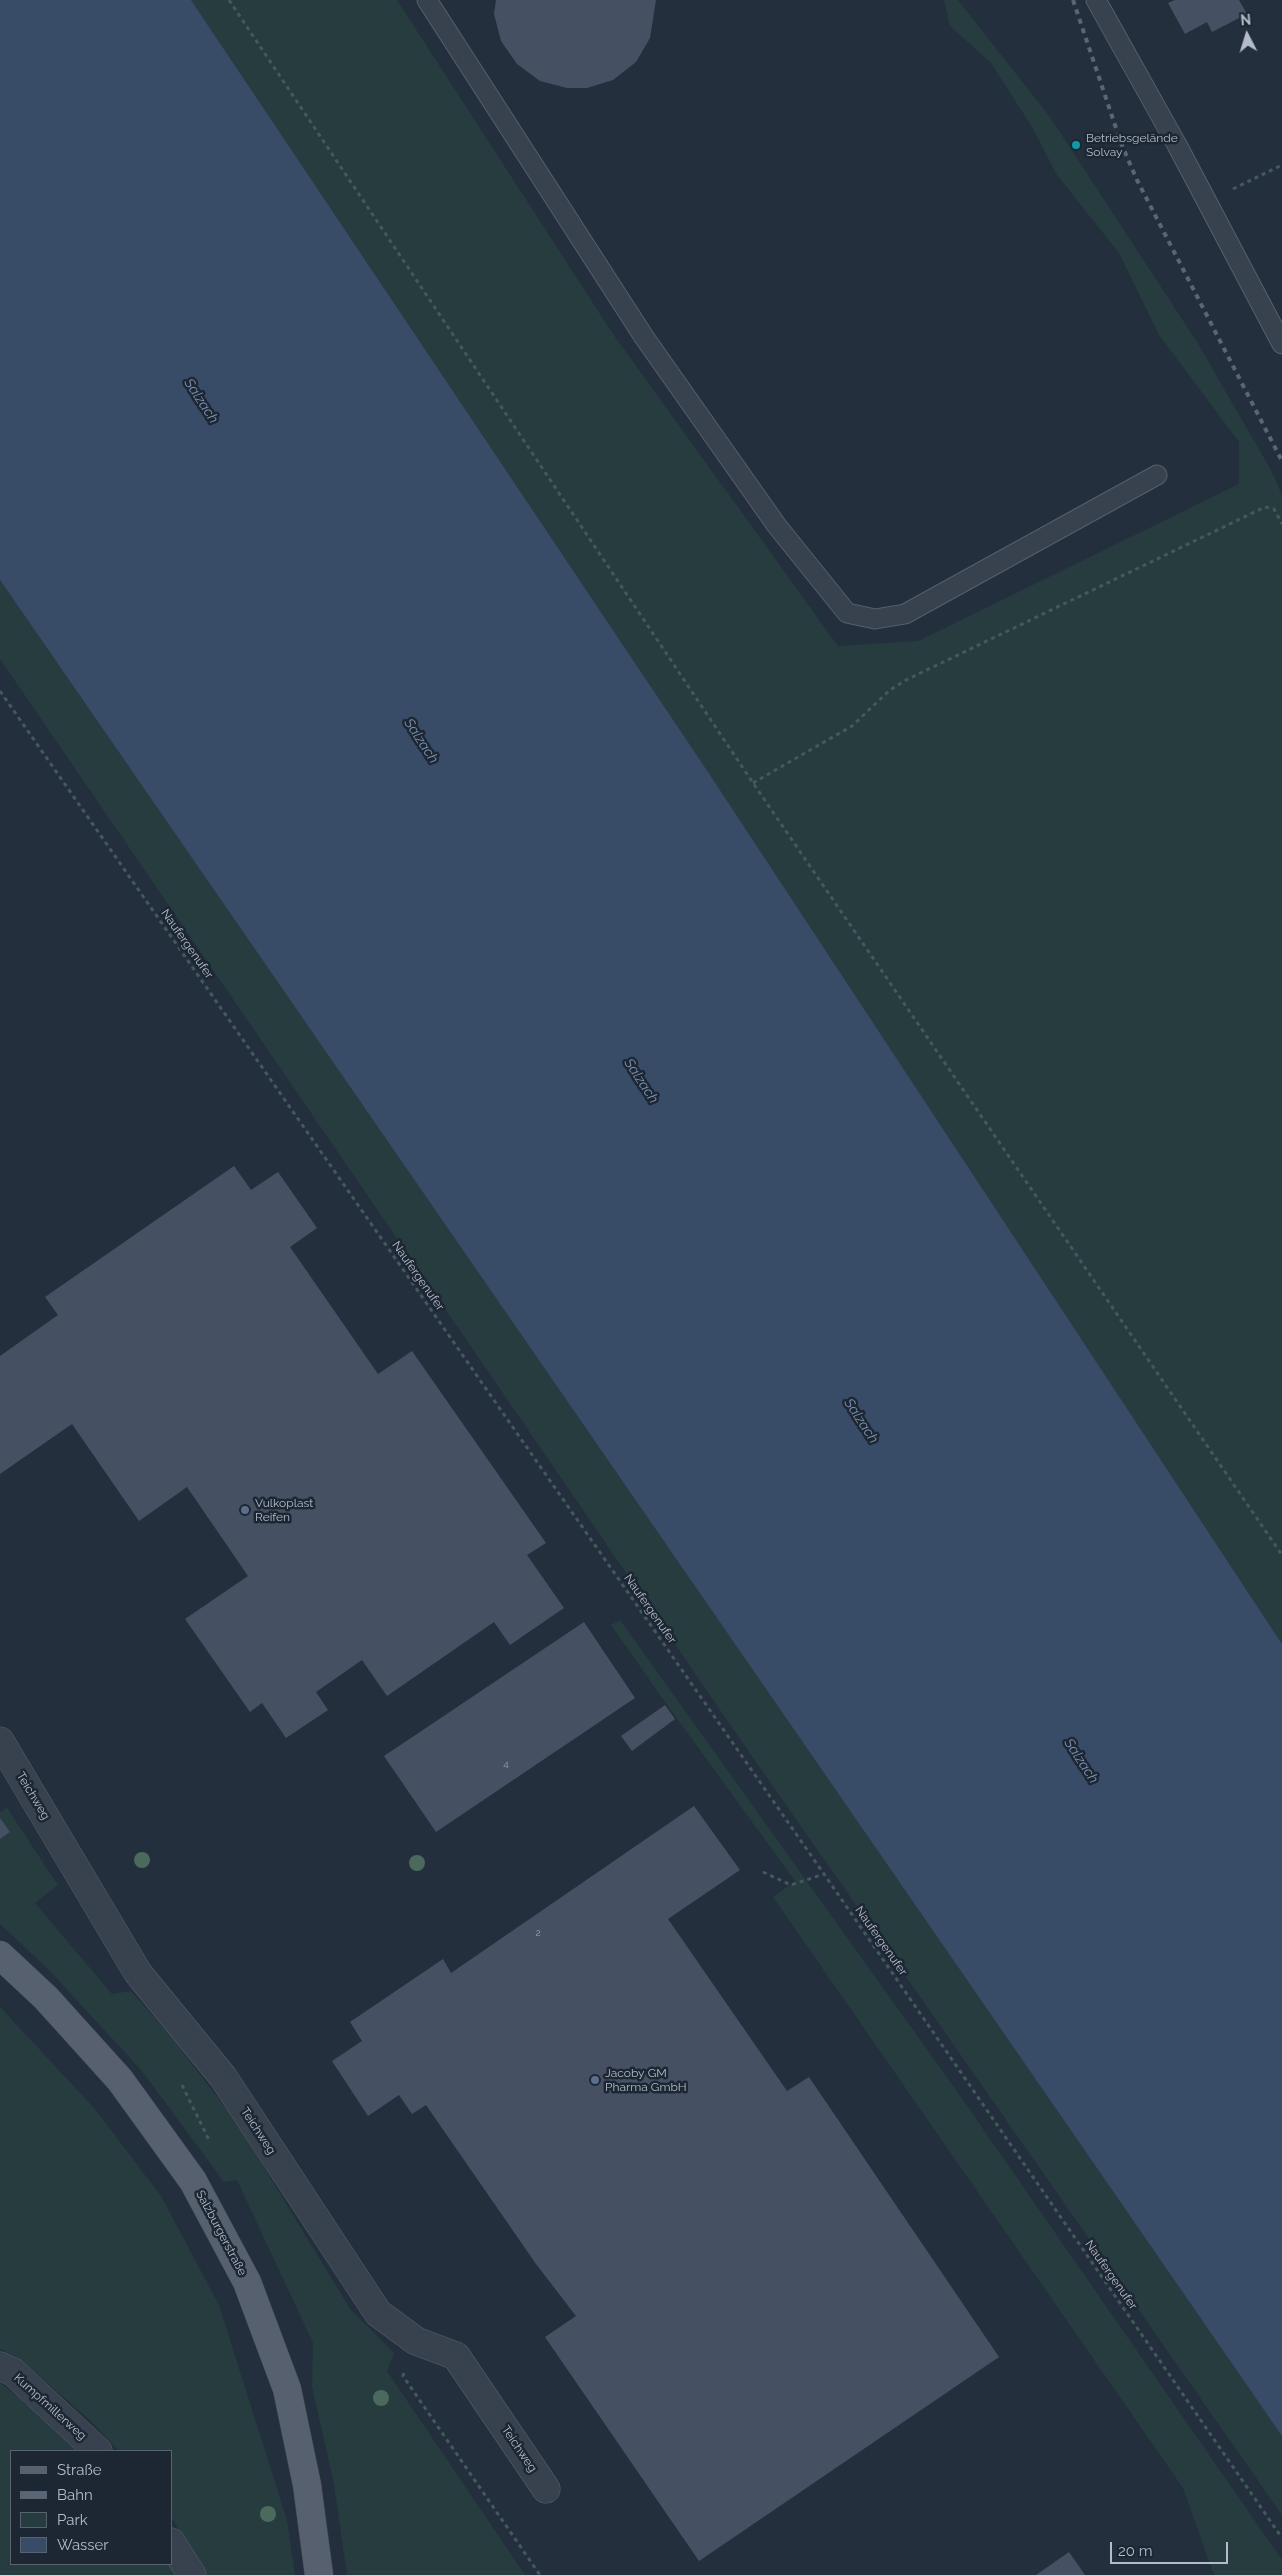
<!DOCTYPE html>
<html>
<head>
<meta charset="utf-8">
<style>
	body { margin:0 }
	#map { position:relative; width:1282px; height:2575px; overflow:hidden; background:#242f3e; font-family:Raleway,sans-serif }
	canvas { display:block }
	.legend { position:absolute; left:10px; top:2450px; width:162px; height:115px; box-sizing:border-box; background:#1d2633; border:1px solid #59626f; margin:0; padding:6px 9px; list-style:none; font-size:15px; color:#b4bcc9 }
	.legend li { display:flex; align-items:center; gap:10px; height:25px }
	.legend b { width:25px; border:1px solid #59626f }
	.north { position:absolute; left:1222px; top:10px; width:50px; height:50px; -webkit-text-stroke:4px #1d2633; paint-order:stroke; rotate:355deg; font-size:14px; font-weight:700; line-height:20px; text-align:center; color:#b4bcc9 }
	.north::after { content:''; display:block; margin:auto; width:18px; height:22px; background:#b4bcc9; clip-path:polygon(50% 0,100% 100%,50% 72%,0 100%) }
	.scale { position:absolute; left:1110px; top:2542px; width:118px; height:22px; box-sizing:border-box; border:2px solid #b4bcc9; border-top:0; padding-left:6px; font-size:15px; line-height:18px; white-space:nowrap; color:#b4bcc9; -webkit-text-stroke:4px #1d2633; paint-order:stroke }
</style>
</head>
<body>
<div id="map">
<canvas width="1282" height="2575"></canvas>
<ul class="legend">
<li><b style="height:6px;background:#56606e"></b>Straße</li>
<li><b style="height:6px;background:#5a6575"></b>Bahn</li>
<li><b style="height:14px;background:#263c3f"></b>Park</li>
<li><b style="height:14px;background:#394c67"></b>Wasser</li>
</ul>
<div class="north">N</div>
<div class="scale">20 m</div>
</div>
<script>
const ctx = document.querySelector('canvas').getContext('2d');
ctx.lineJoin = 'round';
function paint(path, color) {
  ctx.fillStyle = color;
  ctx.fill(path, 'evenodd');
}
function shape(rows) {
  const path = new Path2D();
  for (const r of rows) {
    path.moveTo(r[0], r[1]);
    for (let i = 2; i < r.length; i += 2) path.lineTo(r[i], r[i + 1]);
  }
  return path;
}
function stroke(path, color, width, dash) {
  ctx.strokeStyle = color;
  ctx.lineWidth = width;
  ctx.lineCap = dash ? 'butt' : 'round';
  ctx.setLineDash(dash || []);
  ctx.stroke(path);
}
function label(font, color, halo, rows, align = 'center') {
  ctx.font = font + ' Raleway,sans-serif';
  ctx.lineWidth = 5;
  ctx.setLineDash([]);
  ctx.textBaseline = 'middle';
  ctx.strokeStyle = halo;
  ctx.fillStyle = color;
  for (const [text, x, y, turn = 0] of rows) {
    ctx.save();
    ctx.translate(x, y);
    ctx.rotate((+turn || 0) * Math.PI / 180);
    ctx.textAlign = isNaN(turn) ? turn : align;
    if (halo) ctx.strokeText(text, 0, 0);
    ctx.fillText(text, 0, 0);
    ctx.restore();
  }
}
paint(shape([
	[191,0,397,0,613,334,838,646,918,641,1239,484,1239,442,1159,335,1119,253,1057,175,1032,127,991,63,950,26,944,0,958,0,1050,117,1197,342,1271,470,1282,495,1282,1644,710,775],
	[0,580,1282,2436,1282,2515,733,1729,0,659],
	[620,1620,954,2087,1282,2560,1282,2575,1214,2575,1183,2488,773,1897,795,1881,665,1702,611,1625],
	[7,1808,58,1885,35,1903,112,1994,131,1991,169,2034,238,2124,350,2309,394,2353,387,2371,525,2575,347,2575,334,2484,312,2387,313,2343,237,2180,224,2182,142,2071,47,1968,0,1924,0,1812],
	[0,2007,95,2109,161,2196,219,2305,287,2520,295,2575,205,2575,171,2517,171,2451,119,2451,91,2421,17,2357,0,2349],
	[0,2383,75,2440,85,2451,11,2451,11,2564,171,2564,181,2575,0,2575]
]), '#263c3f');
paint(shape([
	[0,0,191,0,710,775,1282,1644,1282,2436,0,580]
]), '#394c67');
paint(shape([
	[496,0,656,0,650,38,636,62,613,80,587,88,567,88,540,81,517,64,501,41,494,14],
	[1175,0,1239,0,1247,14,1212,32,1207,22,1185,34,1168,3],
	[234,1166,251,1190,278,1172,317,1228,290,1247,378,1374,412,1351,546,1543,527,1555,564,1608,510,1645,494,1622,387,1696,362,1660,316,1692,328,1710,286,1738,262,1703,250,1712,185,1619,248,1576,187,1487,139,1521,72,1424,0,1474,0,1356,58,1315,45,1297],
	[584,1622,635,1698,436,1832,384,1756],
	[665,1705,675,1719,632,1751,621,1736],
	[694,1806,740,1870,668,1919,787,2091,809,2077,999,2357,699,2561,545,2337,576,2316,536,2264,426,2105,412,2114,399,2095,368,2116,332,2061,362,2041,350,2022,443,1959,451,1973],
	[0,1818,10,1832,0,1839],
	[1069,2552,1085,2575,1036,2575]
]), '#455162');
const lane = shape([
	[427,0,644,337,777,526,847,613,875,619,905,614,1157,475],
	[1096,0,1177,145,1282,344]
]);
const street = shape([
	[0,1741,138,1973,223,2077,378,2313,416,2341,456,2356,546,2489],
	[0,2366,13,2372,98,2451],
	[171,2542,192,2575]
]);
const primary = shape([
	[0,1955,46,1998,120,2080,193,2181,247,2282,287,2389,307,2485,319,2575]
]);
stroke(lane, '#565f6c', 21);
stroke(street, '#565f6c', 29);
stroke(primary, '#414a57', 29);
stroke(shape([
	[229,0,753,783,1282,1555],
	[1233,189,1282,165],
	[0,691,824,1874,1282,2538],
	[753,783,852,726,890,690,906,680,1265,507,1274,509,1282,524],
	[763,1872,791,1885,824,1874],
	[182,2085,209,2140],
	[404,2373,403,2376,540,2575]
]), '#44595c', 3, [4, 4]);
stroke(lane, '#38414e', 19);
stroke(street, '#38414e', 28);
stroke(primary, '#56606e', 28);
stroke(shape([
	[1073,0,1121,143,1137,180,1282,461]
]), '#5a6575', 4, [5, 5]);
ctx.fillStyle = '#4b6a5d';
for (const [x, y] of [
	[142,1860],
	[417,1863],
	[381,2398],
	[268,2514]
]) {
  ctx.beginPath();
  ctx.arc(x, y, 8, 0, 2 * Math.PI);
  ctx.fill();
}
for (const [x, y, r, color] of [
	[1076,145,5,"#0f9aa8"],
	[245,1510,5,"#5c6f8a"],
	[595,2080,5,"#5c6f8a"]
]) {
  const dot = new Path2D();
  dot.arc(x, y, r, 0, 2 * Math.PI);
  ctx.fillStyle = color;
  ctx.fill(dot);
  stroke(dot, '#1d2633', 2);
}
label('10px', '#98a1af', null, [
	["4",506,1764],
	["2",538,1933]
]);
label('12px', '#b4bcc9', '#1d2633', [
	["Betriebsgelände",1086,138],
	["Solvay",1086,152],
	["Vulkoplast",255,1503],
	["Reifen",255,1517],
	["Jacoby GM",605,2073],
	["Pharma GmbH",605,2087]
], 'left');
label('12px', '#b4bcc9', '#1d2633', [
	["Naufergenufer",187,944,55],
	["Naufergenufer",418,1276,55],
	["Naufergenufer",650,1609,55],
	["Teichweg",33,1796,59],
	["Naufergenufer",881,1941,55],
	["Teichweg",258,2131,57],
	["Salzburgerstraße",221,2233,62],
	["Naufergenufer",1111,2275,55],
	["Kumpfmillerweg",50,2407,42],
	["Teichweg",519,2449,56]
]);
label('italic 14px', '#7c92b1', '#1d2633', [
	["Salzach",201,401,57],
	["Salzach",421,741,57],
	["Salzach",641,1081,57],
	["Salzach",861,1421,57],
	["Salzach",1081,1761,57]
]);
</script>
</body>
</html>
